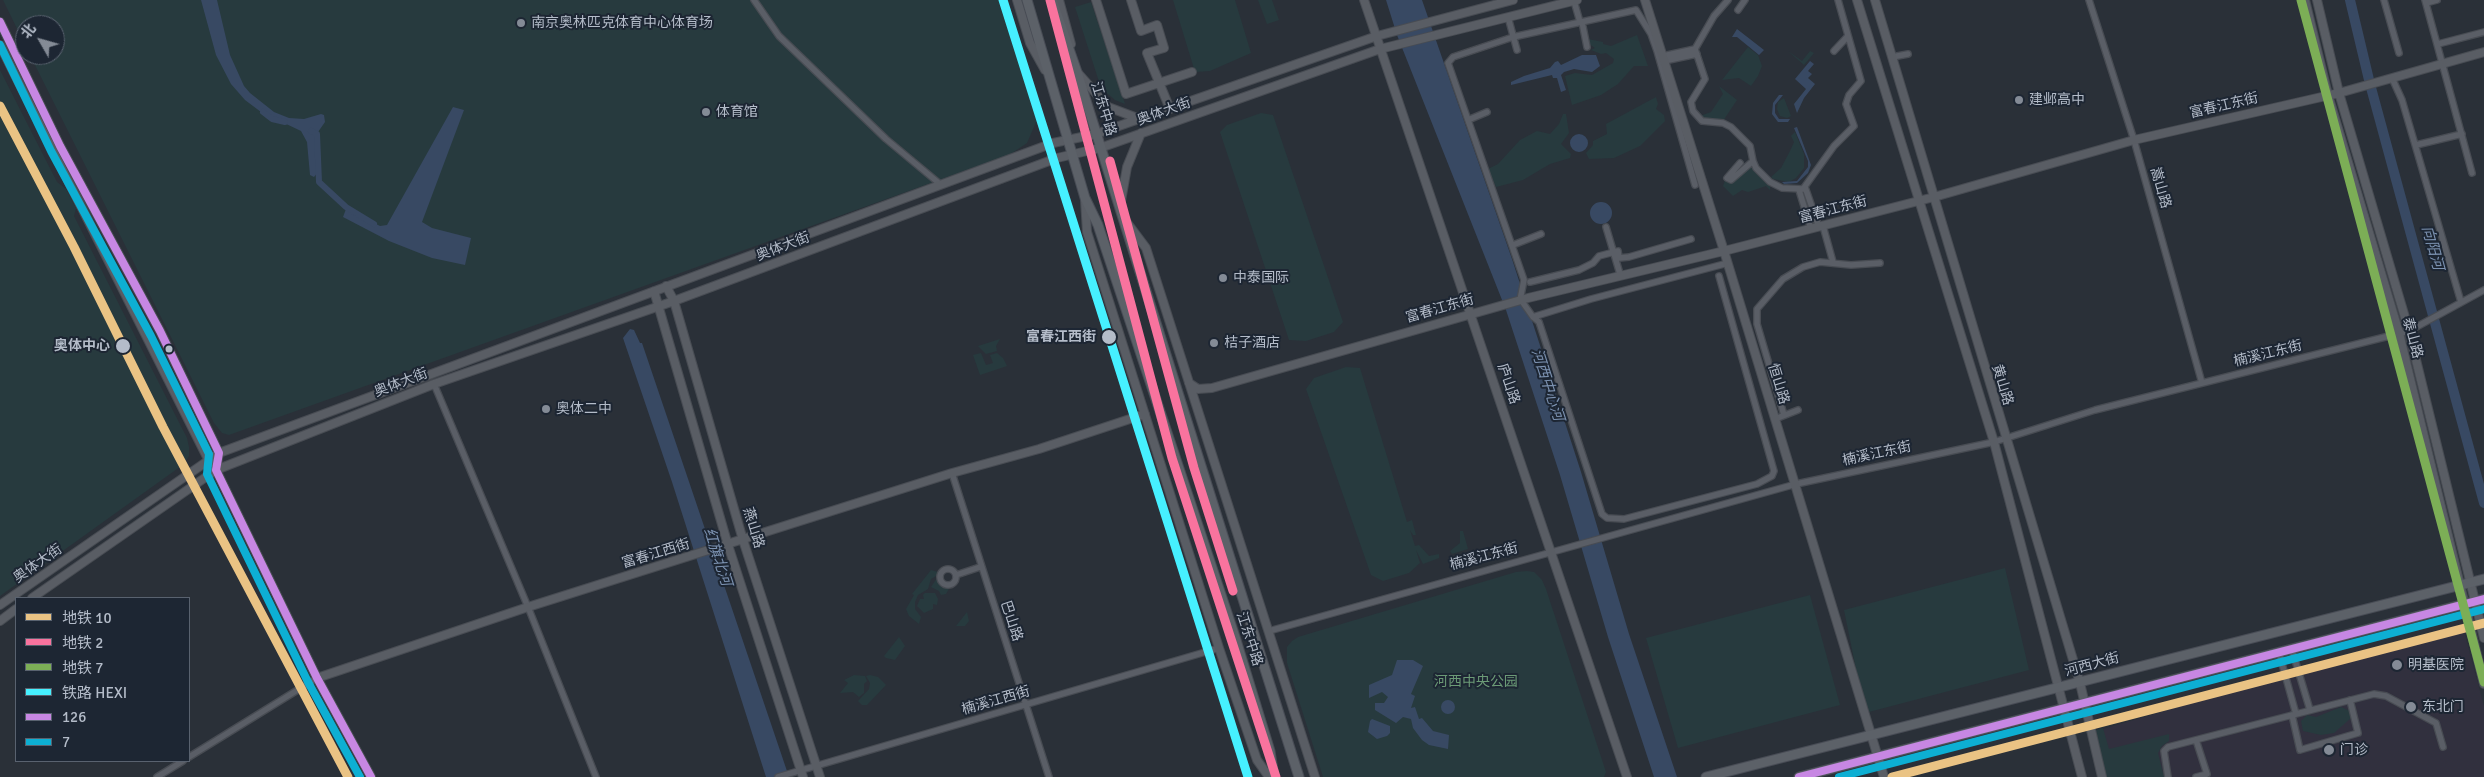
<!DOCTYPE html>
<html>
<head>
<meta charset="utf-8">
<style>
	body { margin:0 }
	#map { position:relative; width:2484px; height:777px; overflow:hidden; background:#2a3038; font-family:Signika,"Noto Sans SC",sans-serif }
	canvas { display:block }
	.legend { position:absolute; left:15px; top:597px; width:175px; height:165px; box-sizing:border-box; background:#1d2633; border:1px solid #59626f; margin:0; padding:6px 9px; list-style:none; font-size:15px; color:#b4bcc9 }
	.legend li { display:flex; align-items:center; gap:10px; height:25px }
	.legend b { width:25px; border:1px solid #59626f }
	.north { position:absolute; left:15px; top:15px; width:50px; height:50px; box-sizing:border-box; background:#1d2633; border:1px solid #59626f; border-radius:50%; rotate:308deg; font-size:14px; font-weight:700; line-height:20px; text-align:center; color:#b4bcc9 }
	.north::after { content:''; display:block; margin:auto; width:18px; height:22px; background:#848b96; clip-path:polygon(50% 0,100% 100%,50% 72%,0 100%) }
</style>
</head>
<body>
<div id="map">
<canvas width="2484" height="777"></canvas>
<ul class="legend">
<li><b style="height:6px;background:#eac384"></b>地铁 10</li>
<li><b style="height:6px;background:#f9739e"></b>地铁 2</li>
<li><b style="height:6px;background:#7cae56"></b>地铁 7</li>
<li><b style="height:6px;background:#46f0ff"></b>铁路 HEXI</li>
<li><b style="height:6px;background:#c787e3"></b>126</li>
<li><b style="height:6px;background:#0dafd3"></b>7</li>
</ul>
<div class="north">北</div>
</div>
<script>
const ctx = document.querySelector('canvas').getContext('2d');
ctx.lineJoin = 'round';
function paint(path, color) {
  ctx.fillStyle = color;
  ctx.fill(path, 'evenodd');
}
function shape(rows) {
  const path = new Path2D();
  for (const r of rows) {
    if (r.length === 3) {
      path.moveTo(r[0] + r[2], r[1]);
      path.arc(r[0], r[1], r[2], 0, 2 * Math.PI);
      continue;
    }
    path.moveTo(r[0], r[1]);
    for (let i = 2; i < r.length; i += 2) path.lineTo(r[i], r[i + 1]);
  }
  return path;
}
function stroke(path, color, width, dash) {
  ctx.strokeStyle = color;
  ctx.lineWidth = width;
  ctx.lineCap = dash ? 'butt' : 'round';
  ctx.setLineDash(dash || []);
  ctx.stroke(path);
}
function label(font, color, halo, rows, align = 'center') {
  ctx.font = font + ' Signika,"Noto Sans SC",sans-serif';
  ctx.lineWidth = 4;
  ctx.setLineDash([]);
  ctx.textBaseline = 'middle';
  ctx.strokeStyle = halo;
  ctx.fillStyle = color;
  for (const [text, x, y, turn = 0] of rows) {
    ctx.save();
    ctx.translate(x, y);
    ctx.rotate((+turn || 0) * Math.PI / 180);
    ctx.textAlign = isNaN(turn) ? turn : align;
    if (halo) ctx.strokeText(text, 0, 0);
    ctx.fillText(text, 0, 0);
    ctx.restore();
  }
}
paint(shape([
	[2462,624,2484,706,2484,777,2107,777,2096,731]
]), '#31303e');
paint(shape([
	[3,0,998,0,1037,120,1027,143,1009,155,229,435,222,433,214,423,30,55,55,55,55,25,25,25,25,45],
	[1173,0,1235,0,1251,53,1210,71,1195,72],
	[1258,0,1272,0,1279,20,1267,24],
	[1091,2,1125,104,1115,100,1101,88,1075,7],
	[1637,35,1648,66,1634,66,1618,84,1601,95,1572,105,1565,76,1575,73,1592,75,1613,63,1614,59,1606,53,1601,54,1591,50,1595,48,1588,43,1588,39,1603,42,1603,44,1611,46],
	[1748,47,1758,55,1762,66,1758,76,1751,86,1739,78,1722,80],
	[1788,51,1802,61,1810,51,1814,53,1804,65],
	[0,70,57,182,66,189,76,208,74,216,187,438,189,447,189,456,184,464,0,596],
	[1719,86,1737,100,1723,121,1704,120,1700,116,1711,112,1723,94],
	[1656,97,1658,104,1656,109,1664,115,1665,121,1640,146,1614,158,1589,159,1586,153,1593,145,1593,141,1607,134,1606,124],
	[1784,98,1791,116,1787,118,1780,116,1777,109,1778,102],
	[1261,113,1273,115,1343,322,1334,332,1306,341,1289,340,1220,132,1227,125],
	[1563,114,1566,114,1569,133,1561,144,1571,154,1570,158,1550,164,1523,180,1496,187,1488,169,1498,164,1520,140,1537,131,1550,134,1559,124],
	[1795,132,1804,154,1804,168,1796,178,1789,182,1773,179,1771,177,1781,168,1790,151,1794,142,1791,136],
	[1752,163,1770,184,1770,190,1766,186,1748,192,1742,190,1733,196,1723,186,1726,178,1732,181],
	[1000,339,996,346,997,351,986,354,978,346],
	[981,353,986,365,993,363,990,355,997,353,1003,358,1007,366,980,375,973,355],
	[1346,367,1360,368,1407,522,1412,520,1416,535,1413,535,1410,530,1415,546,1419,545,1429,556,1439,554,1439,558,1423,564,1416,550,1420,563,1409,573,1383,581,1371,575,1306,389,1314,378],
	[1460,531,1463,531,1468,549,1452,554,1450,551,1460,543],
	[2005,568,2029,670,1865,713,1844,610],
	[931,570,938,572,938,575,931,579,928,589,918,595,915,602,915,609,921,617,919,624,909,616,906,609,914,595,912,594],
	[1527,571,1534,572,1542,580,1546,589,1606,772,1604,777,1323,777,1287,663,1287,647,1292,641,1298,637,1516,572],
	[937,578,943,586,950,587,946,594,941,595,939,591,931,587],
	[925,593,935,593,938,599,937,605,933,604,933,609,924,613,917,606,920,599,924,599,923,595],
	[1810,595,1840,705,1678,748,1646,638],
	[967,612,969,621,965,626,956,626],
	[899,637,905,646,895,660,886,658,884,656],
	[854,675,865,676,867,681,864,684,864,693,859,697,853,692,840,693,848,683,844,680],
	[870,675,878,677,886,685,867,705,862,705,858,701,869,689,870,683,866,676],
	[2341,707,2350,711,2351,718,2334,733,2321,735,2303,731,2301,721,2307,715,2316,717],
	[2103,728,2109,749,2169,734,2169,741,2162,746,2158,753,2164,777,2103,777,2093,731]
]), '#273a3e');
paint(shape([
	[201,0,217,0,230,55,244,86,250,93,274,112,289,118,304,119,321,114,324,115,325,122,318,132,315,144,318,172,314,177,310,175,307,142,301,131,261,112,245,100,231,84,216,55],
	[1386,0,1422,0,1512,259,1581,472,1629,634,1677,777,1654,777,1608,637,1560,475,1506,310,1397,35],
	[1737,29,1764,50,1759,55,1737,37,1732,37],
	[1582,55,1596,55,1600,66,1592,72,1574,69,1564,72,1561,75,1566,90,1561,92,1557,78,1553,78,1552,75,1511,85,1511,82,1524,76,1550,68,1555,62,1558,61,1561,65],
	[1810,61,1814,64,1808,71,1812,74,1808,78,1815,84,1804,98,1797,113,1794,104,1806,89,1795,79],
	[1779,95,1783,95,1775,105,1775,113,1779,119,1790,119,1788,122,1778,122,1772,114,1773,103],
	[453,107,464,110,422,222,432,228,471,238,465,265,432,258,389,241,343,217,346,209,380,226,387,225],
	[1797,127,1811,165,1808,173,1797,183,1784,184,1782,182,1797,181,1808,167,1808,161,1794,128],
	[1579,143,9],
	[1601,213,11],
	[630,329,634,330,640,343,642,343,789,777,766,777,672,482,623,338],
	[1397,660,1413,660,1423,666,1411,694,1415,696,1411,708,1415,707,1419,719,1422,718,1433,731,1449,735,1448,749,1429,745,1422,740,1413,728,1411,719,1403,717,1396,723,1375,710,1375,703,1384,703,1388,697,1382,692,1369,698,1369,685,1392,675],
	[1448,707,7],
	[1372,719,1390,726,1390,733,1387,736,1377,739,1368,732,1370,721]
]), '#384963');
stroke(shape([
	[263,112,272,119,285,122],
	[311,131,317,134,319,182,346,207,374,224]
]), '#384963', 6);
stroke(shape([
	[2350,0,2370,84,2484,503]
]), '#384963', 10);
const street = shape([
	[754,0,779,36,886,139,940,184],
	[1728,0,1714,16,1695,49,1705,79,1691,102,1693,111,1702,121,1723,123,1731,127,1750,146,1753,161],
	[2089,0,2134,140,2202,383],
	[2384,0,2399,53],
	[2425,0,2472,173],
	[1574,1,1580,22],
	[2426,3,2437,0],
	[1738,10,1745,0],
	[1508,17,1517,50],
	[1582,22,1587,47],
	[2438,44,2484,32],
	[1834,51,1848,36],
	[1663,56,1695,49],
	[1892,57,1908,54],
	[1664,61,1697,54],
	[2392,78,2402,100,2461,302],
	[1468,120,1487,112],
	[2416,145,2462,134],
	[1740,163,1727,178,1731,180,1753,161,1756,168,1770,182,1782,188,1803,189,1834,146,1854,126,1846,104,1849,95,1861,81,1838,0],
	[1805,187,1819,227],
	[1799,190,1811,229],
	[1823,226,1833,262],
	[1606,227,1620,274],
	[1513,245,1541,234],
	[1530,282,1579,270,1593,263,1599,256,1618,251,1619,258,1629,257,1691,239],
	[1520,300,1524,280,1448,63,1453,57,1513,37,1636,10,1651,34,1657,51,1695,185],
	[1521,300,1533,317,1539,322,1602,514,1607,518,1624,519,1757,484,1772,476,1774,471,1719,276],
	[1533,317,1591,299,1728,263],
	[434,384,528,607,596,777],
	[1784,415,1757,324,1757,309,1783,279,1803,267,1820,262,1851,265,1880,263],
	[1775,419,1798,410],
	[952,473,1049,777],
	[948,577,8],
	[956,575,980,567],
	[1269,631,1796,484,1994,442,2095,410,2409,331,2484,290],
	[2292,650,2310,710],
	[2279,653,2296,714],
	[2292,715,2300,750,2358,733,2350,700],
	[189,757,317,678],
	[157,777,183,761],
	[778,777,1219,648],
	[2168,777,2164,751,2168,747,2374,694,2386,696,2436,723,2443,747],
	[2196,777,2207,774,2196,740]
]);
const secondary = shape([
	[1017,0,1030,43,1045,70],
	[1059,0,1071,44],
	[1096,0,1126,94,1192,72],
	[1131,0,1141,31,1157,25,1164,48,1147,53,1170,109],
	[1364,0,1627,777],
	[1645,0,1724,251,1884,777],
	[1857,0,1994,442,2082,777],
	[1875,0,2080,683,2102,777],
	[2305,0,2328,95,2399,333,2484,684],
	[2317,0,2339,93,2409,331,2484,638],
	[0,22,60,146,160,331,219,453,216,470,317,678,371,777],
	[0,45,210,463],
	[1077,72,1108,107,1140,119],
	[1085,200,1087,232,1219,648,1257,760,1269,777],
	[1120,207,1127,167,1141,133],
	[1125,220,1146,248,1315,777],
	[666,286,674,301,743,540,820,777],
	[654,291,728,545,803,777],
	[1189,383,1198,389,1212,388,1528,298,1724,251,1934,197,2134,140,2339,93,2484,52],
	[32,598,216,470,434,384,674,301,1057,158,1100,148,1380,49,1577,0],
	[0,605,219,453,1053,143,1096,134,1377,36,1513,0],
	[0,621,16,609],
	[317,678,528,607,952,473,1039,449,1145,414]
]);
const primary = shape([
	[1027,0,1085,198,1098,225,1236,640,1270,751,1274,777],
	[1052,0,1077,72,1299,777],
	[1706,777,2484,579],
	[1799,777,2484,599]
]);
stroke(street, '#484c53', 8);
stroke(secondary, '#484c53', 10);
stroke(primary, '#484c55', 11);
stroke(street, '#5a5e66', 5.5);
stroke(secondary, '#595d64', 8);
stroke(primary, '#5c6168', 9);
stroke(shape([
	[0,22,60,146,160,331,219,453,216,470,317,678,371,777],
	[1799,777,2484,599]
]), '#c787e3', 8);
stroke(shape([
	[0,45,51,151,151,336,209,454,207,474,308,682,360,777],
	[1839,777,2484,609]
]), '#0dafd3', 8);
stroke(shape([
	[1003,0,1248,777]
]), '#46f0ff', 9);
stroke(shape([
	[0,106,74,247,163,427,348,777],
	[1892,777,2484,623]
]), '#eac384', 9);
stroke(shape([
	[1050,0,1172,458,1276,777],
	[1110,161,1194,468,1233,591]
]), '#f9739e', 9);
stroke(shape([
	[2301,0,2484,682]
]), '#7cae56', 9);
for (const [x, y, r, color] of [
	[521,23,5,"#848b96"],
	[2019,100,5,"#848b96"],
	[706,112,5,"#848b96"],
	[1223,278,5,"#848b96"],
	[1109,337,8,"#b4bcc9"],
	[1214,343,5,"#848b96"],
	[123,346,8,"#b4bcc9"],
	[169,349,4.5,"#b4bcc9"],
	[546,409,5,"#848b96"],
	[2397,665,6,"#848b96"],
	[2411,707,6,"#848b96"],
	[2329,750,6,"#848b96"]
]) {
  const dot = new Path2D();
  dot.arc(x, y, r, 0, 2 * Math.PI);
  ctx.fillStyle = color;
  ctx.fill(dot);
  stroke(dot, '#1d2633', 2);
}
label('14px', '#b4bcc9', '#1d2633', [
	["南京奥林匹克体育中心体育场",531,23],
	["建邺高中",2029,100],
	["体育馆",716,112],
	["中泰国际",1233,278],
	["桔子酒店",1224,343],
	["奥体二中",556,409],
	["明基医院",2408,665],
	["东北门",2422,707],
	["门诊",2340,750]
], 'left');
label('14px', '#b4bcc9', '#1d2633', [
	["富春江东街",2224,106,-13],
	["江东中路",1103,109,73],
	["奥体大街",1164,112,-20],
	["嵩山路",2160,188,74],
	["富春江东街",1833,210,-15],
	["奥体大街",783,247,-21],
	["富春江东街",1440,309,-16],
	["泰山路",2412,338,75],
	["楠溪江东街",2268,354,-14],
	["奥体大街",401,383,-21],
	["庐山路",1508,384,71],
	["恒山路",1778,384,73],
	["黄山路",2002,385,73],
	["楠溪江东街",1877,454,-12],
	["燕山路",753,528,73],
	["富春江西街",656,554,-17],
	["楠溪江东街",1484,557,-15],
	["奥体大街",38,564,-35],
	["巴山路",1011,621,72],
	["江东中路",1249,639,72],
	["河西大街",2092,665,-15],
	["楠溪江西街",996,701,-16]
]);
label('bold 14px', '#b4bcc9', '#1d2633', [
	["富春江西街",1096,337],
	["奥体中心",110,346]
], 'right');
label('14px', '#6b9a76', '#1d2633', [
	["河西中央公园",1476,682]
]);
label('italic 15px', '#7c92b1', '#1d2633', [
	["向阳河",2432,248,75],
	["河西中心河",1547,385,72],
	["红旗北河",717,557,72]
]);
</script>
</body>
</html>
